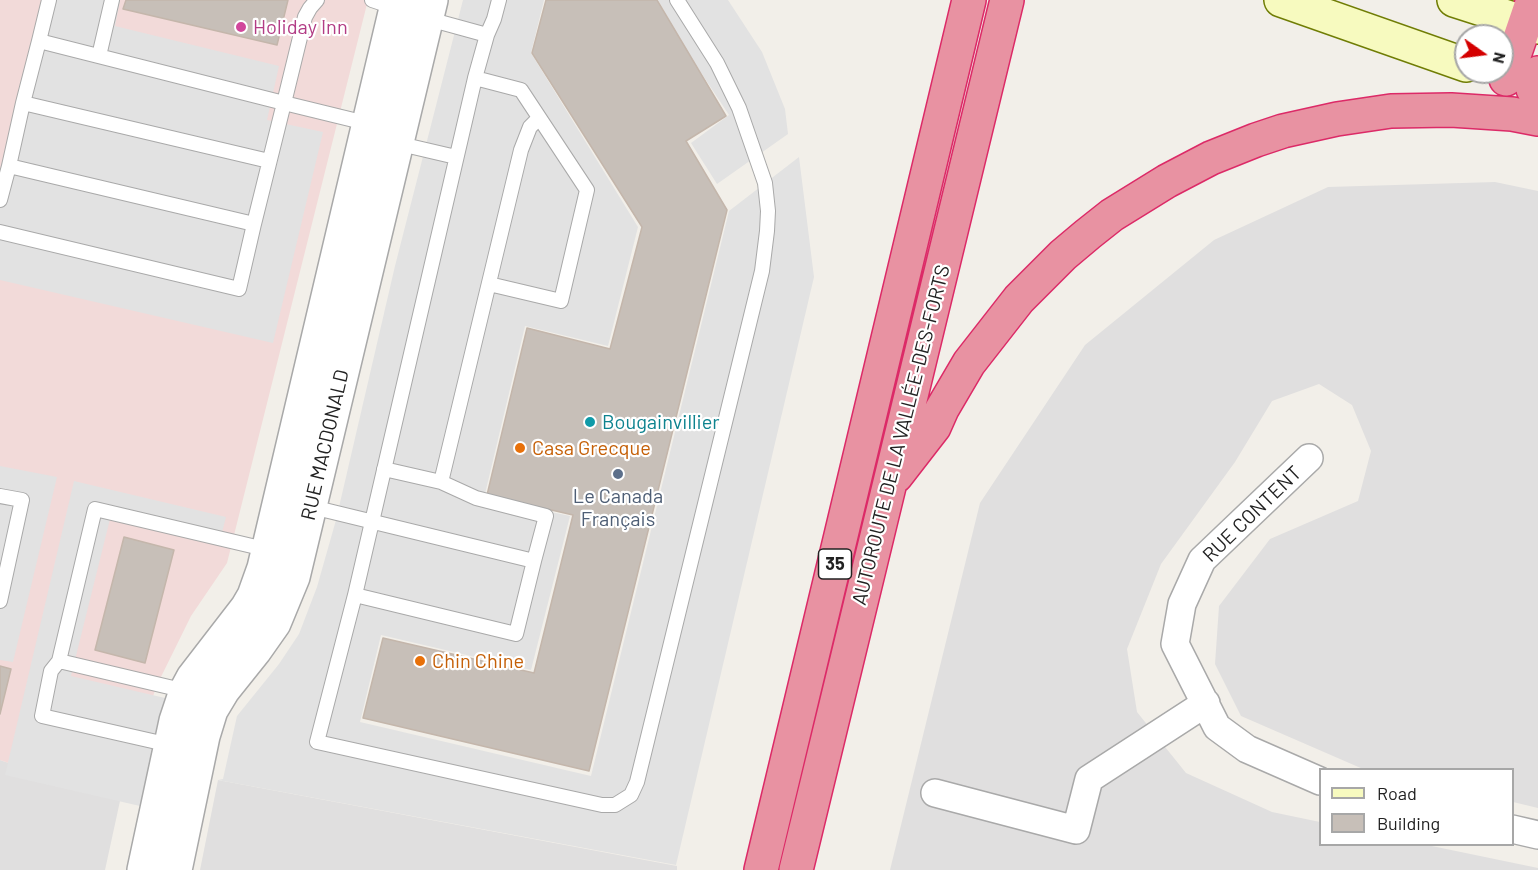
<!DOCTYPE html>
<html>
<head>
<meta charset="utf-8">
<style>
	body { margin:0 }
	#map { position:relative; width:1538px; height:870px; overflow:hidden; background:#f2efe9; font-family:Barlow,sans-serif }
	canvas { display:block }
	.legend { position:absolute; left:1319px; top:768px; width:195px; height:78px; box-sizing:border-box; background:#fff; border:2px solid #a7a7a7; margin:0; padding:8px 10px; list-style:none; font-size:18px; color:#222 }
	.legend li { display:flex; align-items:center; gap:12px; height:30px }
	.legend b { width:30px; border:2px solid #a7a7a7 }
	.north { position:absolute; left:1454px; top:24px; width:60px; height:60px; box-sizing:border-box; background:#fff; border:2px solid #a7a7a7; border-radius:50%; rotate:104deg; font-size:16px; font-weight:700; line-height:24px; text-align:center; color:#222 }
	.north::after { content:''; display:block; margin:auto; width:21px; height:27px; background:#d40000; clip-path:polygon(50% 0,100% 100%,50% 72%,0 100%) }
</style>
</head>
<body>
<div id="map">
<canvas width="1538" height="870"></canvas>
<ul class="legend">
<li><b style="height:8px;background:#f7fabf"></b>Road</li>
<li><b style="height:16px;background:#c7bfb8"></b>Building</li>
</ul>
<div class="north">N</div>
</div>
<script>
const ctx = document.querySelector('canvas').getContext('2d');
ctx.lineJoin = 'round';
function paint(path, color) {
  ctx.fillStyle = color;
  ctx.fill(path, 'evenodd');
}
function shape(rows) {
  const path = new Path2D();
  for (const r of rows) {
    path.moveTo(r[0], r[1]);
    for (let i = 2; i < r.length; i += 2) path.lineTo(r[i], r[i + 1]);
  }
  return path;
}
function stroke(path, color, width, dash) {
  ctx.strokeStyle = color;
  ctx.lineWidth = width;
  ctx.lineCap = dash ? 'butt' : 'round';
  ctx.setLineDash(dash || []);
  ctx.stroke(path);
}
function label(font, color, halo, rows, align = 'center') {
  ctx.font = font + ' Barlow,sans-serif';
  ctx.lineWidth = 4.5;
  ctx.setLineDash([]);
  ctx.textBaseline = 'middle';
  ctx.strokeStyle = halo;
  ctx.fillStyle = color;
  for (const [text, x, y, turn = 0] of rows) {
    ctx.save();
    ctx.translate(x, y);
    ctx.rotate((+turn || 0) * Math.PI / 180);
    ctx.textAlign = isNaN(turn) ? turn : align;
    if (halo) ctx.strokeText(text, 0, 0);
    ctx.fillText(text, 0, 0);
    ctx.restore();
  }
}
paint(shape([
	[1495,182,1538,191,1538,808,1513,802,1512,770,1363,769,1241,716,1215,664,1219,606,1270,539,1358,501,1371,451,1352,405,1319,384,1272,401,1235,462,1161,564,1127,649,1137,712,1186,773,1272,812,1320,822,1320,844,1427,845,1538,868,1538,870,890,870,980,503,1085,345,1214,240,1328,187],
	[0,760,120,801,105,870,0,870],
	[218,780,677,866,677,870,200,870]
]), '#e0dfdf');
paint(shape([
	[0,0,368,0,227,563,191,616,156,687,120,801,0,760]
]), '#f2dad9');
paint(shape([
	[43,0,120,0,115,26,279,66,267,120,323,132,273,343,0,280,0,181],
	[463,0,544,0,531,53,638,227,608,346,525,326,484,498,570,516,531,670,381,635,360,722,591,776,729,211,799,157,814,277,676,865,218,780,223,779,237,716,279,664,299,634,317,587,336,520,395,266],
	[658,0,728,0,762,52,785,109,788,134,717,184,691,143,729,115,686,50],
	[0,466,57,477,13,662,0,660],
	[74,481,226,517,219,544,110,519,71,676,165,698,140,806,5,775]
]), '#e2e2e2');
const building = shape([
	[126,0,288,0,277,45,123,9,126,0],
	[546,0,657,0,726,116,686,141,727,210,589,771,363,718,383,638,534,673,573,515,487,495,527,328,610,349,642,227,532,53,546,0],
	[124,537,174,550,145,663,95,650,124,537],
	[0,666,11,669,0,714,0,666]
]);
paint(building, '#c7bfb8');
stroke(building, '#c4b6ab', 1.5);
const service = shape([
	[317,0,310,8,305,17,284,103,370,124],
	[372,0,396,8],
	[425,18,487,35,475,78],
	[487,35,494,19,499,0],
	[39,41,284,103,254,224,9,166,23,103,39,41,49,0],
	[99,56,112,0],
	[23,103,269,161],
	[396,143,456,157],
	[0,200,9,166],
	[0,232,239,289,254,224],
	[489,284,561,301,587,190,521,90,475,78,355,595,317,742,602,805,615,805,631,795,637,782,762,271,767,231,768,211,765,183,739,108,717,63,677,0],
	[384,469,441,482,476,498,546,516,534,561],
	[441,482,521,150,530,127,539,118],
	[0,496,22,500,0,601],
	[308,506,534,561,516,634,355,595],
	[59,661,51,671,42,716,170,745],
	[186,691,59,661,95,509,269,550]
]);
const minor = shape([
	[1309,458,1202,560,1182,604,1175,644,1217,727,1247,749,1320,781],
	[935,793,1076,830,1089,779,1206,703],
	[1512,829,1538,835]
]);
const tertiary = shape([
	[144,870,176,721,186,691,193,678,247,608,254,596,264,568,398,0],
	[175,870,203,736,211,710,223,690,255,650,274,623,293,577,431,0]
]);
const secondary = shape([
	[1281,0,1466,65],
	[1454,0,1538,27]
]);
const motorway = shape([
	[1506,79,1533,0],
	[1533,89,1538,73],
	[896,476,934,427,942,409,969,363,1019,299,1063,255,1088,234,1112,215,1167,181,1211,158,1256,140,1283,131,1337,119,1391,111,1451,110,1512,114,1538,119],
	[761,870,969,0],
	[796,870,1007,0]
]);
stroke(service, '#a9a9a9', 16);
stroke(minor, '#a9a9a9', 30);
stroke(tertiary, '#a9a9a9', 36);
stroke(secondary, '#707d05', 36);
stroke(motorway, '#dc2a67', 36);
stroke(service, '#fff', 14);
stroke(minor, '#fff', 27);
stroke(tertiary, '#fff', 33);
stroke(secondary, '#f7fabf', 33);
stroke(motorway, '#e892a2', 33);
for (const [x, y, r, color] of [
	[241,27,6,"#d1479c"],
	[590,422,6,"#0f9aa8"],
	[520,448,6,"#e8710a"],
	[618,474,6,"#5c6f8a"],
	[420,661,6,"#e8710a"]
]) {
  const dot = new Path2D();
  dot.arc(x, y, r, 0, 2 * Math.PI);
  ctx.fillStyle = color;
  ctx.fill(dot);
  stroke(dot, '#fff', 2);
}
for (const [x, y, w] of [
	[835,564,33]
]) {
  const box = new Path2D();
  box.roundRect(x - w / 2, y - 15, w, 30, 4.5);
  ctx.fillStyle = '#fff';
  ctx.fill(box);
  stroke(box, '#222', 1.5);
}
label('bold 18px', '#222', null, [
	["35",835,564]
]);
label('20px', '#b23c85', '#fff', [
	["Holiday Inn",253,27]
], 'left');
label('20px', '#0d838f', '#fff', [
	["Bougainvillier",602,422]
], 'left');
label('20px', '#222', '#fff', [
	["AUTOROUTE DE LA VALLÉE-DES-FORTS",901,435,-76],
	["RUE MACDONALD",325,445,-77],
	["RUE CONTENT",1252,514,-44]
]);
label('20px', '#c56008', '#fff', [
	["Casa Grecque",532,448],
	["Chin Chine",432,661]
], 'left');
label('20px', '#4e5e75', '#fff', [
	["Le Canada",618,496],
	["Français",618,519]
]);
</script>
</body>
</html>
